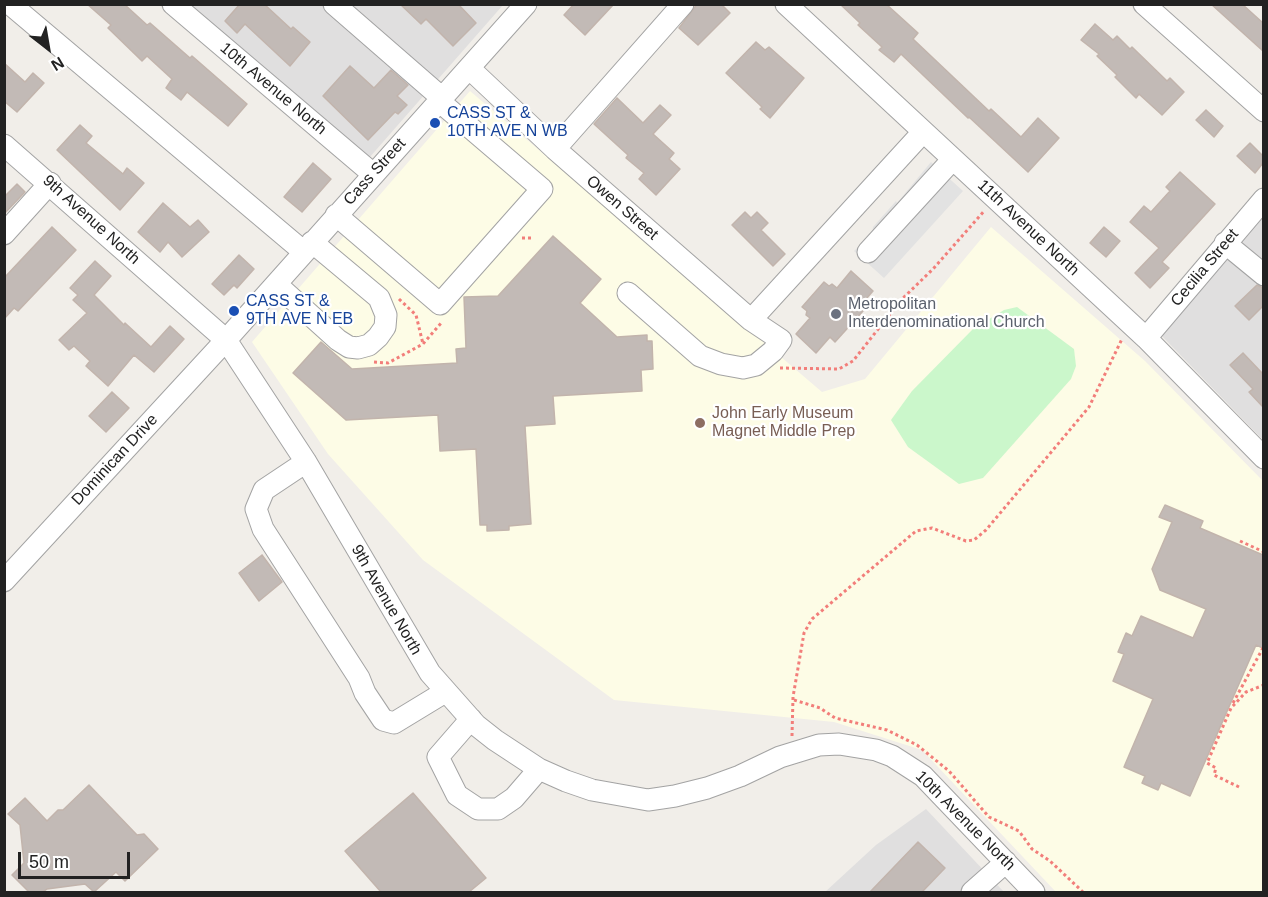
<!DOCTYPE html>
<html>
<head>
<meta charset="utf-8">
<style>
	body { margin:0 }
	#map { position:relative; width:1268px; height:897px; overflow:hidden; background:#f1eee9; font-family:Arial,sans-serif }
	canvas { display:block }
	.frame { position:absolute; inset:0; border:6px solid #222; pointer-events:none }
	.north { position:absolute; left:18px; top:18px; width:60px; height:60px; -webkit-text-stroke:4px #fff; paint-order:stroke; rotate:149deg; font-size:16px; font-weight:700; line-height:24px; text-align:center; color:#222 }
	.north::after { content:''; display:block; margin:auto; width:21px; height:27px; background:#222; clip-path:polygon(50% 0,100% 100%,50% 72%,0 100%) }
	.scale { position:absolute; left:18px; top:852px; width:112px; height:27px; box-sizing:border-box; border:3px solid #222; border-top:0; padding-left:8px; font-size:18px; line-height:21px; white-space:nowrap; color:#222; -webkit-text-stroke:4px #fff; paint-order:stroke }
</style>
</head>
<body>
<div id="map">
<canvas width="1268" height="897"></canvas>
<div class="frame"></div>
<div class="north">N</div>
<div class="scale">50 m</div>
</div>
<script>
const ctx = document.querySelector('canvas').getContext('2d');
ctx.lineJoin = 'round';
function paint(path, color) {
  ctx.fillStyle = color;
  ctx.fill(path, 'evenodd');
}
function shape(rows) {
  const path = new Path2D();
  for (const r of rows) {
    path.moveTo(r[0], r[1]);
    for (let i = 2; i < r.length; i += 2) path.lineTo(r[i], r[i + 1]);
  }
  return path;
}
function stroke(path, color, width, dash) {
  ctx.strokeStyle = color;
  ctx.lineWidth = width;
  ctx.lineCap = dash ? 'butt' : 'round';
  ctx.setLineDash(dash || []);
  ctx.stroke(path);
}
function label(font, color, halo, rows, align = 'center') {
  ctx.font = font + ' Arial,sans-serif';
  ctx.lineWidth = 4.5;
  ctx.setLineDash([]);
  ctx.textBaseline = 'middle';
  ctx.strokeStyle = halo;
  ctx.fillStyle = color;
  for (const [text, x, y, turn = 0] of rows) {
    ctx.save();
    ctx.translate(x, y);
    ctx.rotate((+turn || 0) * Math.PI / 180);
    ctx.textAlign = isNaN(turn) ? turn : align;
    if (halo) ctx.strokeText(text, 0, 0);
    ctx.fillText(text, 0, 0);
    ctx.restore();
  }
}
paint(shape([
	[191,5,503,5,369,158],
	[1263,216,1263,440,1159,333],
	[926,809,1004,892,825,892,876,845]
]), '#e0dfdf');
paint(shape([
	[470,91,822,392,865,379,991,227,1145,361,1263,481,1263,892,1056,892,922,750,834,722,614,700,423,560,328,454,252,342]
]), '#fdfce6');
paint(shape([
	[1017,307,1074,349,1076,366,1071,379,983,478,959,484,908,447,891,420,912,391,973,329,1004,310]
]), '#cbf7cb');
paint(shape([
	[931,162,963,191,884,278,854,251,872,234,873,227,896,201,897,203]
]), '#e2e2e2');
const building = shape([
	[87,4,124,4,147,25,150,23,190,58,192,56,247,104,228,126,187,92,181,100,166,88,172,79,147,56,142,61,108,28,111,25,87,4],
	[240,4,264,4,291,29,293,27,310,42,290,66,245,24,237,33,225,21,240,4],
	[400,4,458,4,476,23,453,46,426,19,421,24,400,4],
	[574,4,614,4,585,35,564,15,574,4],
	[697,4,721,4,730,13,698,45,679,28,697,4],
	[840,4,886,4,918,33,913,39,989,111,991,109,1021,137,1038,118,1059,138,1028,172,969,117,968,118,901,54,894,62,879,50,882,47,858,25,860,23,840,4],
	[1211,4,1242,4,1263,23,1263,51,1211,4],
	[1095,24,1113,40,1117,36,1130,49,1132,47,1167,81,1170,78,1184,92,1162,115,1139,94,1136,98,1115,77,1117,75,1097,56,1099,54,1081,40,1095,24],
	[756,42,765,50,769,47,804,78,770,118,760,109,762,107,726,73,756,42],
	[4,63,25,82,33,73,44,83,17,112,4,101,4,63],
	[350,66,374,88,391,70,408,85,397,96,407,105,398,114,395,112,368,140,323,96,350,66],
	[617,98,643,123,660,105,671,115,653,134,674,153,669,159,680,169,656,195,639,179,644,173,626,158,628,155,594,124,617,98],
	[1206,110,1223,126,1214,137,1196,120,1206,110],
	[80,125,92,136,86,143,123,174,127,168,144,183,120,210,57,150,80,125],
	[1250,143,1263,156,1263,163,1255,173,1237,156,1250,143],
	[313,163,331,179,302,212,284,197,313,163],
	[1180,172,1215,204,1162,262,1169,268,1150,288,1135,273,1159,248,1130,222,1144,206,1151,212,1170,191,1166,187,1180,172],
	[17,184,25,192,4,214,4,197,17,184],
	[163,203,190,227,198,220,209,232,182,257,168,242,160,252,138,232,163,203],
	[745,212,751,218,757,212,768,223,761,230,785,254,773,266,732,225,745,212],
	[52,227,76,250,18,311,14,308,4,319,4,278,52,227],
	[1104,227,1120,241,1106,257,1090,243,1104,227],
	[553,236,601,279,580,303,617,337,647,335,647,341,652,341,653,369,641,370,642,391,553,396,555,424,525,426,531,524,509,526,509,530,487,531,487,525,480,525,476,449,440,451,438,415,346,420,293,373,321,342,352,369,457,363,456,349,466,348,464,297,498,296,553,236],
	[239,255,254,269,237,288,234,285,224,295,212,284,239,255],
	[95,261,111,276,94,295,124,325,125,323,151,347,170,326,184,339,154,372,134,355,108,386,86,366,90,361,74,346,69,350,59,340,87,313,73,300,78,295,70,288,95,261],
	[851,271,873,291,859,307,863,311,835,342,830,337,816,353,796,334,810,318,806,315,807,311,802,307,824,282,829,286,832,284,837,288,851,271],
	[1257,285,1263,288,1263,306,1249,320,1235,306,1257,285],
	[1243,353,1263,374,1263,407,1249,392,1253,389,1230,365,1243,353],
	[112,392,129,408,106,432,89,416,112,392],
	[1165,505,1203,521,1200,528,1263,555,1263,648,1256,645,1190,796,1161,783,1158,790,1142,783,1145,776,1124,767,1153,699,1113,681,1124,654,1118,652,1126,633,1132,636,1141,616,1193,638,1206,609,1160,590,1152,569,1172,522,1159,517,1165,505],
	[262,555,282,582,259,601,239,573,262,555],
	[89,785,137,835,144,834,158,849,125,881,116,872,94,892,85,884,47,889,43,892,29,892,12,875,24,863,20,825,8,814,25,798,47,821,58,810,63,810,89,785],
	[413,793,486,878,469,892,381,892,345,851,413,793],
	[918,842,945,868,922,892,870,892,918,842]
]);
paint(building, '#c2bab6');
stroke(building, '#c2b4ac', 1.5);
const minor = shape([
	[10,4,304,252],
	[173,4,373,174],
	[334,4,442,98],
	[786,4,1146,338,1264,458],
	[1144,4,1264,111],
	[469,68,555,149,751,320,781,340,773,351,756,365,743,368,721,364,700,356,628,293],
	[4,145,226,340,306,462,430,673,476,725,495,740,539,769,566,781,592,790,648,800,675,796,707,788,740,776,780,757,819,745,839,744,876,750,892,756,923,776,1034,892],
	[555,149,683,4],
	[336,215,440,304,542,189,439,101],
	[4,234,50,183],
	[1225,243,1264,275],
	[868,252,953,159],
	[276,284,338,340,349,347,358,348,369,345,378,337,385,327,386,315,379,298,312,242],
	[751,320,923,132],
	[1146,338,1264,199],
	[306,462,264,490,256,509,263,529,359,678,365,693,383,720,394,723,445,692],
	[4,581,226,340,526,4],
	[471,719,438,757,457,795,478,809,498,809,514,798,539,769],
	[972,892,1006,862]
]);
stroke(minor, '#a3a3a3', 23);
stroke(shape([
	[522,238,532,238],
	[399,299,416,315,423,344],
	[374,362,388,363,423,344,442,322],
	[780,368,839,369,853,361,901,300,933,269,985,210],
	[1240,541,1264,552],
	[794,700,820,708,835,718,887,730,917,745,949,771,989,817,1019,831,1032,849,1050,861,1083,892],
	[1233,703,1264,646],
	[792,736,793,697,798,668,804,633,812,619,916,531,932,528,966,541,974,540,986,530,1089,407,1122,339],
	[1239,787,1214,775,1216,768,1207,763,1231,708,1246,692,1264,685]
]), '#f27e7a', 3, [3, 3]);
stroke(minor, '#fff', 21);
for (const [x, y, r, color] of [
	[435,123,6,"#1a4fb4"],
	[234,311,6,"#1a4fb4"],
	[836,314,6,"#6b7280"],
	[700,423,6,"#8d6e63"]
]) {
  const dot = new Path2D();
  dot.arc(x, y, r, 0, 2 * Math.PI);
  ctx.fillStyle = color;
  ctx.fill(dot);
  stroke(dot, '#fff', 2);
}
label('16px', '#222', '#fff', [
	["10th Avenue North",273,89,40],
	["Cass Street",375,172,-48],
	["Owen Street",622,208,41],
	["9th Avenue North",91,220,42],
	["11th Avenue North",1028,228,43],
	["Cecilia Street",1205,268,-50],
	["Dominican Drive",115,460,-47],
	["9th Avenue North",386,600,60],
	["10th Avenue North",965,821,45]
]);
label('16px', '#164399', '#fff', [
	["CASS ST &",447,114],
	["10TH AVE N WB",447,132],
	["CASS ST &",246,302],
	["9TH AVE N EB",246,320]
], 'left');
label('16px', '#5b616d', '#fff', [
	["Metropolitan",848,305],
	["Interdenominational Church",848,323]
], 'left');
label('16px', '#785e54', '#fff', [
	["John Early Museum",712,414],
	["Magnet Middle Prep",712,432]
], 'left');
</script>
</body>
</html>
